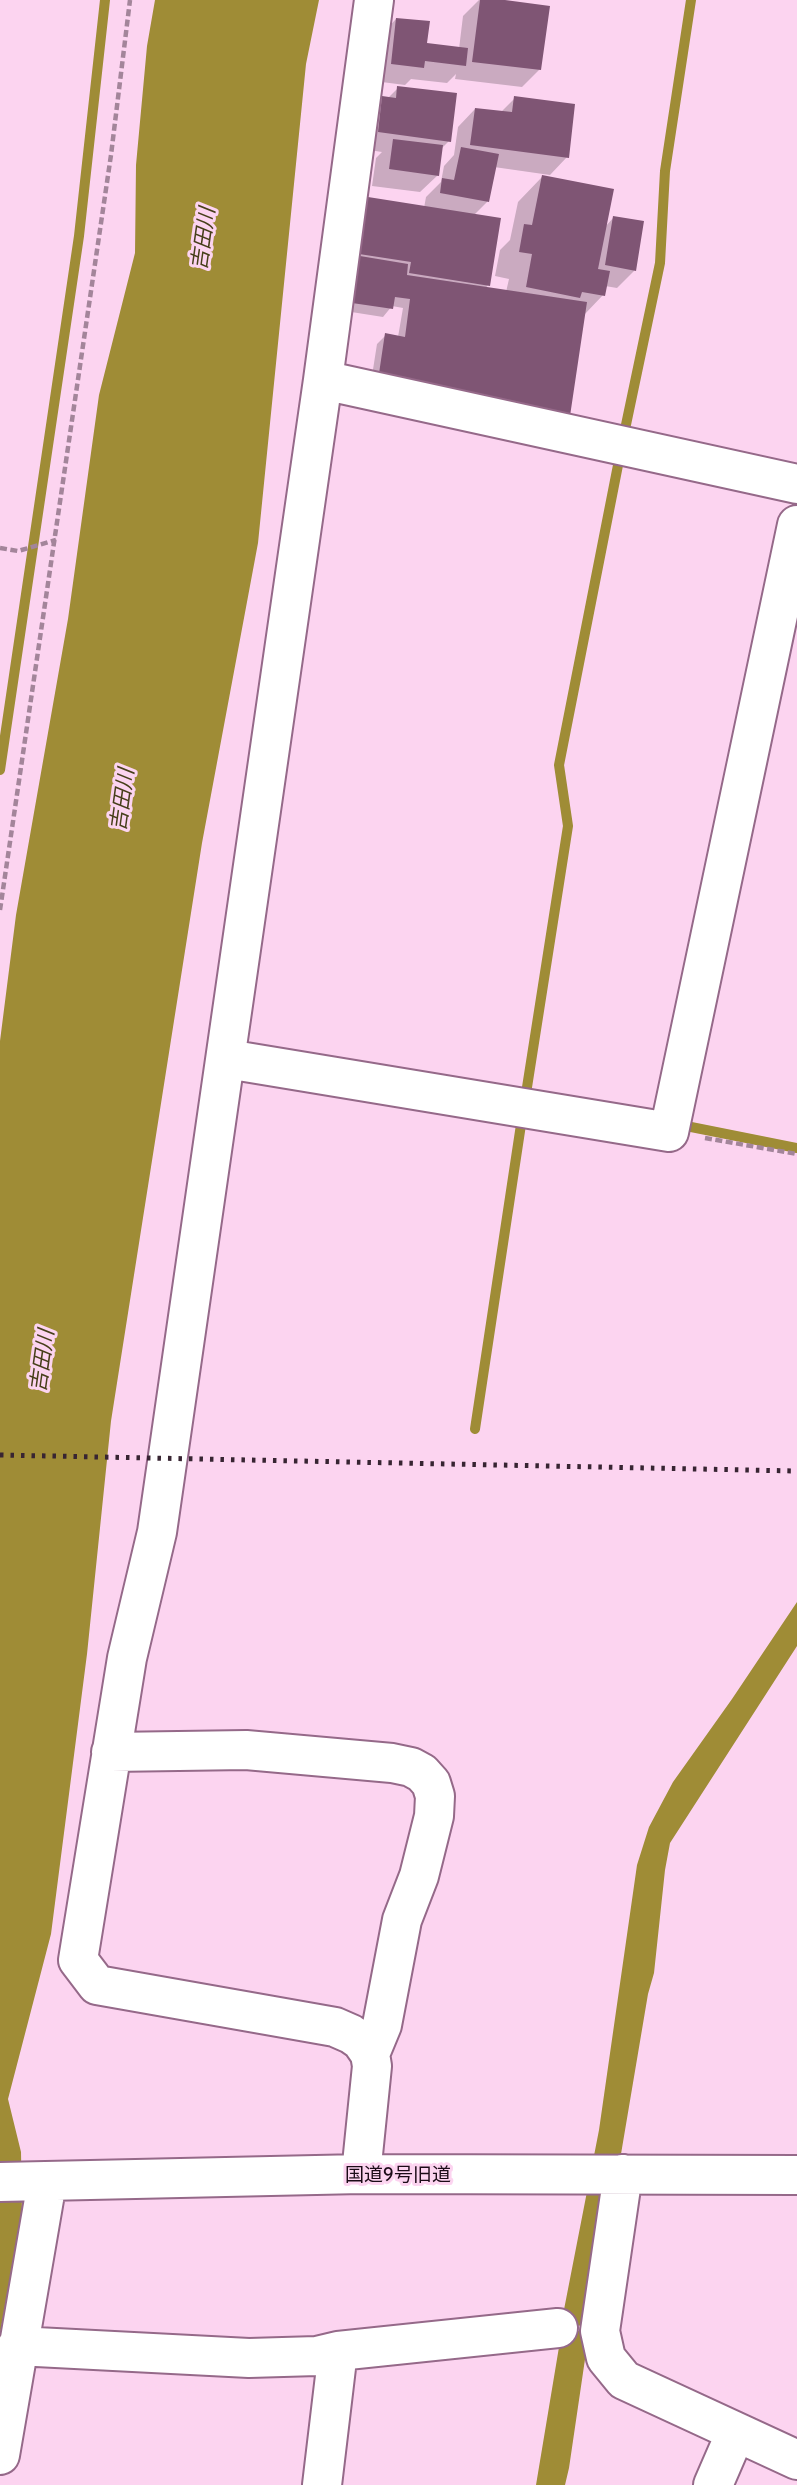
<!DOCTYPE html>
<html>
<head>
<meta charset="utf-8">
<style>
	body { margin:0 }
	canvas { display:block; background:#fcd4f0 }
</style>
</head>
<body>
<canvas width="797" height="2485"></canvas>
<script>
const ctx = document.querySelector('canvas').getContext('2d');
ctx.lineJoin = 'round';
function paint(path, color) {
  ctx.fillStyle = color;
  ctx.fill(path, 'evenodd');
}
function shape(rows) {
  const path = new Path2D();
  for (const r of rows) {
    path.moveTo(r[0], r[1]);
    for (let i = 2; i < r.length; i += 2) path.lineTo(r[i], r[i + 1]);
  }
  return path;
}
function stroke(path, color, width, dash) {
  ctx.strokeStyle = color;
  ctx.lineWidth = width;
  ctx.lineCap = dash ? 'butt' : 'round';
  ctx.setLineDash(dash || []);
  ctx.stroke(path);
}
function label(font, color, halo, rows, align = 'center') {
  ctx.font = font + ' Cabin,"Noto Sans JP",sans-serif';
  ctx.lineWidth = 6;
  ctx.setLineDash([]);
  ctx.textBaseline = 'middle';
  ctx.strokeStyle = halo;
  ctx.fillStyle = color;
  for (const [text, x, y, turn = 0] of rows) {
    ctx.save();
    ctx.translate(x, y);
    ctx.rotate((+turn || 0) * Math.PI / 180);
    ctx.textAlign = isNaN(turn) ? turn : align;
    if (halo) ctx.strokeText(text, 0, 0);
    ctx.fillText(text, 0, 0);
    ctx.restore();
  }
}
paint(shape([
	[155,0,319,0,306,64,258,543,202,843,111,1421,87,1654,51,1934,8,2099,21,2152,22,2212,0,2334,0,1041,16,915,68,619,99,395,135,253,136,165,147,46],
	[797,1602,797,1646,670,1843,665,1870,654,1973,648,1994,621,2154,605,2225,590,2326,561,2325,599,2130,637,1865,649,1827,673,1782,732,1699],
	[562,2329,589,2332,569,2468,565,2485,536,2485]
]), '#9f8c36');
paint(shape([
	[479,0,492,0,540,69,522,87,455,79,456,74,447,83,411,79,405,85,374,81,379,37,396,19,426,45,459,49,463,16],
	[398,88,449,141,441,149,438,175,420,192,372,186,376,158,382,152,362,149,365,116,383,98,387,99],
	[515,98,567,157,550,175,494,167,487,202,473,216,488,285,485,289,506,292,509,279,495,276,500,250,510,240,518,202,542,177,605,227,614,217,634,271,617,288,605,286,603,295,584,315,369,395,377,344,386,335,398,337,403,308,392,306,383,317,345,311,344,223,369,199,424,208,426,197,441,182,444,166,454,155,458,127,475,109,500,113]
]), '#0003');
stroke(shape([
	[623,439,660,263,665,171,691,0],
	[0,770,79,236,105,0],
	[525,1100,568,826,559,765,620,455],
	[676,1124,797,1148],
	[475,1429,522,1118]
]), '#9f8c36', 10);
paint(shape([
	[480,0,505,0,550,6,541,70,472,62],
	[396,18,430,21,427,43,468,48,466,66,425,61,424,68,391,64],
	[397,86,457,93,451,142,378,132,382,96,396,98],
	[514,96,575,104,569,158,470,145,475,108,512,112],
	[393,139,443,145,439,176,389,169],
	[461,147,499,154,489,202,440,193,442,178,454,180],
	[542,175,614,189,598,269,610,271,605,296,582,292,580,298,526,287,532,254,519,252,524,224,532,225],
	[368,197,501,218,490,286,409,273,411,262,359,254],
	[613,216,644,221,636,271,605,265],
	[360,256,408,264,407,275,587,302,570,416,377,387,385,333,405,337,410,299,395,297,393,309,352,303]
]), '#7f5574');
const minor = shape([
	[323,380,797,484],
	[227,1059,669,1132,797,525],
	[111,1752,246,1750,392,1763,411,1767,422,1773,431,1783,435,1796,434,1816,419,1876,402,1920,382,2025,370,2054],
	[361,2174,372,2066,370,2054,361,2041,351,2034,335,2027,97,1985,78,1960,127,1658,157,1532,323,380,374,0],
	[623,2174,600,2331,606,2358,624,2380,797,2460],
	[0,2182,361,2174,797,2175],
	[17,2346,249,2358,317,2356,338,2351,558,2328],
	[0,2455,47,2182],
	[322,2485,338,2351],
	[713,2485,736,2432]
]);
stroke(minor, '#956989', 42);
stroke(shape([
	[0,548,18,551,56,540],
	[0,910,111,155,130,0],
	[705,1138,797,1154]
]), '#a3859a', 4.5, [7, 3.5]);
stroke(minor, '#fff', 38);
stroke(shape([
	[0,1455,797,1471]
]), '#372432', 5, [3.5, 7]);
label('19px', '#1b0b17', '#fcd4f0', [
	["国道9号旧道",398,2175]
]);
label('italic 21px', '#473f1a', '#fcd4f0', [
	["吉田川",204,239,-82],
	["吉田川",123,800,-82],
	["吉田川",43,1361,-82]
]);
</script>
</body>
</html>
